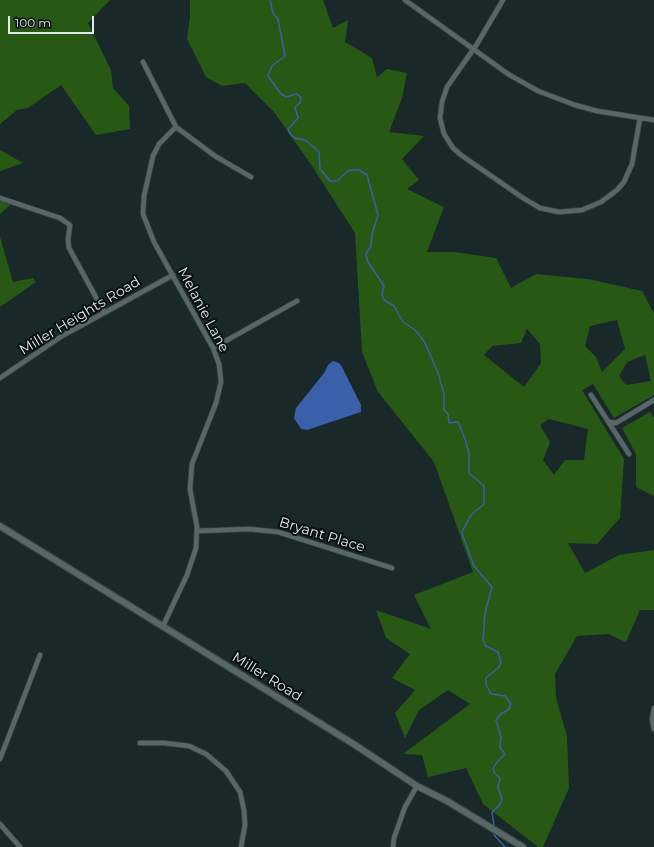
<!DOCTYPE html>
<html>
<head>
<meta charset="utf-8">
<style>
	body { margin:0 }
	#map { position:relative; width:654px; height:847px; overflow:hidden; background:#192828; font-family:Montserrat,sans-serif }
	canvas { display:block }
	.scale { position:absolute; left:8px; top:16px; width:86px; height:18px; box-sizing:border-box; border:2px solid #e0e9e9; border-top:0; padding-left:5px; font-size:12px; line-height:14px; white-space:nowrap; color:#e0e9e9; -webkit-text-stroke:3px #090f0f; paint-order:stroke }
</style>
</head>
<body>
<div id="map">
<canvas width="654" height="847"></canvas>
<div class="scale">100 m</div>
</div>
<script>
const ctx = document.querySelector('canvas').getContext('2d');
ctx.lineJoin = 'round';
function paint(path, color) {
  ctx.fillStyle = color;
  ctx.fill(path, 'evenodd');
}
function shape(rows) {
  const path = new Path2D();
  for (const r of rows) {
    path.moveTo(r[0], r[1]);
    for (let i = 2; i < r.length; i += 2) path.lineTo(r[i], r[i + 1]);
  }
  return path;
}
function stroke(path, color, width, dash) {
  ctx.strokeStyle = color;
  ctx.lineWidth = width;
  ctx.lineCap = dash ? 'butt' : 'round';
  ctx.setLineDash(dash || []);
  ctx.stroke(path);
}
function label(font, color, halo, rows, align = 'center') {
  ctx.font = font + ' Montserrat,sans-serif';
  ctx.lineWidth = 4;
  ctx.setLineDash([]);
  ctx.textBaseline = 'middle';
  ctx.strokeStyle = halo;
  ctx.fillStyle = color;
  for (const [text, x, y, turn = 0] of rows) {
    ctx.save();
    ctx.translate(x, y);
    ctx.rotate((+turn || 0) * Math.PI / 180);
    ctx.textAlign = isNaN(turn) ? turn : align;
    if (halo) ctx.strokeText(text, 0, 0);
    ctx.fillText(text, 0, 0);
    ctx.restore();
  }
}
paint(shape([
	[0,0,110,0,88,23,111,70,113,88,129,106,130,129,96,135,61,85,28,108,17,110,0,124],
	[190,0,323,0,333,28,348,20,345,42,372,58,377,77,387,69,407,73,402,98,389,132,424,136,402,159,419,180,407,189,444,207,427,252,454,252,496,258,511,288,536,274,588,279,642,291,654,313,654,395,614,418,593,384,582,390,624,459,620,518,597,544,568,543,585,573,619,555,654,550,654,610,640,610,626,642,608,634,577,636,555,674,556,698,567,736,569,788,543,847,538,847,483,804,466,768,428,777,422,755,403,754,470,704,448,690,419,710,405,738,395,713,415,690,392,678,410,654,386,638,376,610,431,629,414,595,473,572,434,462,378,392,362,352,355,233,312,166,274,112,245,83,222,86,206,77,187,39,190,16],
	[617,320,625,349,602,372,596,357,585,346,590,326],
	[527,329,540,344,541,363,524,387,484,355,492,346,521,343],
	[645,355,651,381,626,385,619,376,627,362],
	[549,419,588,429,584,460,565,460,554,475,543,460,550,442,540,425],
	[0,150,23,163,0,171],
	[0,198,11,204,0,214],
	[0,237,13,282,33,278,36,282,0,307],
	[650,412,654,418,654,496,636,487,636,454,622,428]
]), '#275915');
paint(shape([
	[333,361,339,363,342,367,361,405,361,412,307,430,301,429,294,418,296,408,324,373,328,365]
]), '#3960a9');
stroke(shape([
	[270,0,273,13,278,19,285,56,272,66,268,76,281,94,286,97,297,94,301,98,300,103,295,107,298,118,289,128,288,130,291,135,295,138,305,140,319,152,320,169,330,181,337,181,348,171,353,170,359,170,367,175,378,215,372,234,371,246,366,254,368,262,384,286,382,295,384,300,394,306,403,322,415,330,424,341,438,373,444,394,444,410,448,414,449,423,458,422,465,439,469,454,469,473,484,486,484,504,471,515,462,532,463,536,474,566,492,587,485,613,483,640,486,646,498,652,501,663,499,667,486,678,486,684,491,694,505,696,511,704,509,709,501,714,496,720,501,737,500,747,505,754,497,762,493,769,495,774,500,778,498,787,502,799,499,806,492,812,494,825],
	[494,835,505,847]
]), '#3960a9', 1.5);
const minor = shape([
	[405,0,508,74,538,91,575,105,597,111,654,120],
	[503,0,477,44,447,87,442,102,440,118,444,134,453,148,461,155,523,198,540,208,559,212,582,210,601,202,617,190,624,182,632,164,640,118],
	[143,62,176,127,215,156,251,177],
	[0,198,60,218,70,225,68,240,69,248,104,312],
	[213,348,297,301],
	[0,378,62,336,173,275],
	[591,395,629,454],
	[609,422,616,423,654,400],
	[197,531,249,529,278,532,392,568],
	[163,626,187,575,196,548,197,527,190,489,192,464,216,403,221,382,219,364,213,348,154,242,143,214,144,196,153,156,159,144,176,127],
	[654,708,652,720,654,729],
	[140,743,164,743,189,746,206,754,226,771,240,792,244,810,245,825,241,847],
	[0,759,40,655],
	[0,824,20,847],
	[393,847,394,838,405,807,417,786]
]);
const tertiary = shape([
	[0,526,352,743,417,786,447,801,523,847]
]);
stroke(minor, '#394445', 6);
stroke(tertiary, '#394445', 8);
stroke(minor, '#576768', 4.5);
stroke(tertiary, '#576768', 6);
label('14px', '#e0e9e9', '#090f0f', [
	["Melanie Lane",203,310,62],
	["Miller Heights Road",80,316,-31],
	["Bryant Place",322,535,17],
	["Miller Road",267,677,32]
]);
</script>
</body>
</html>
